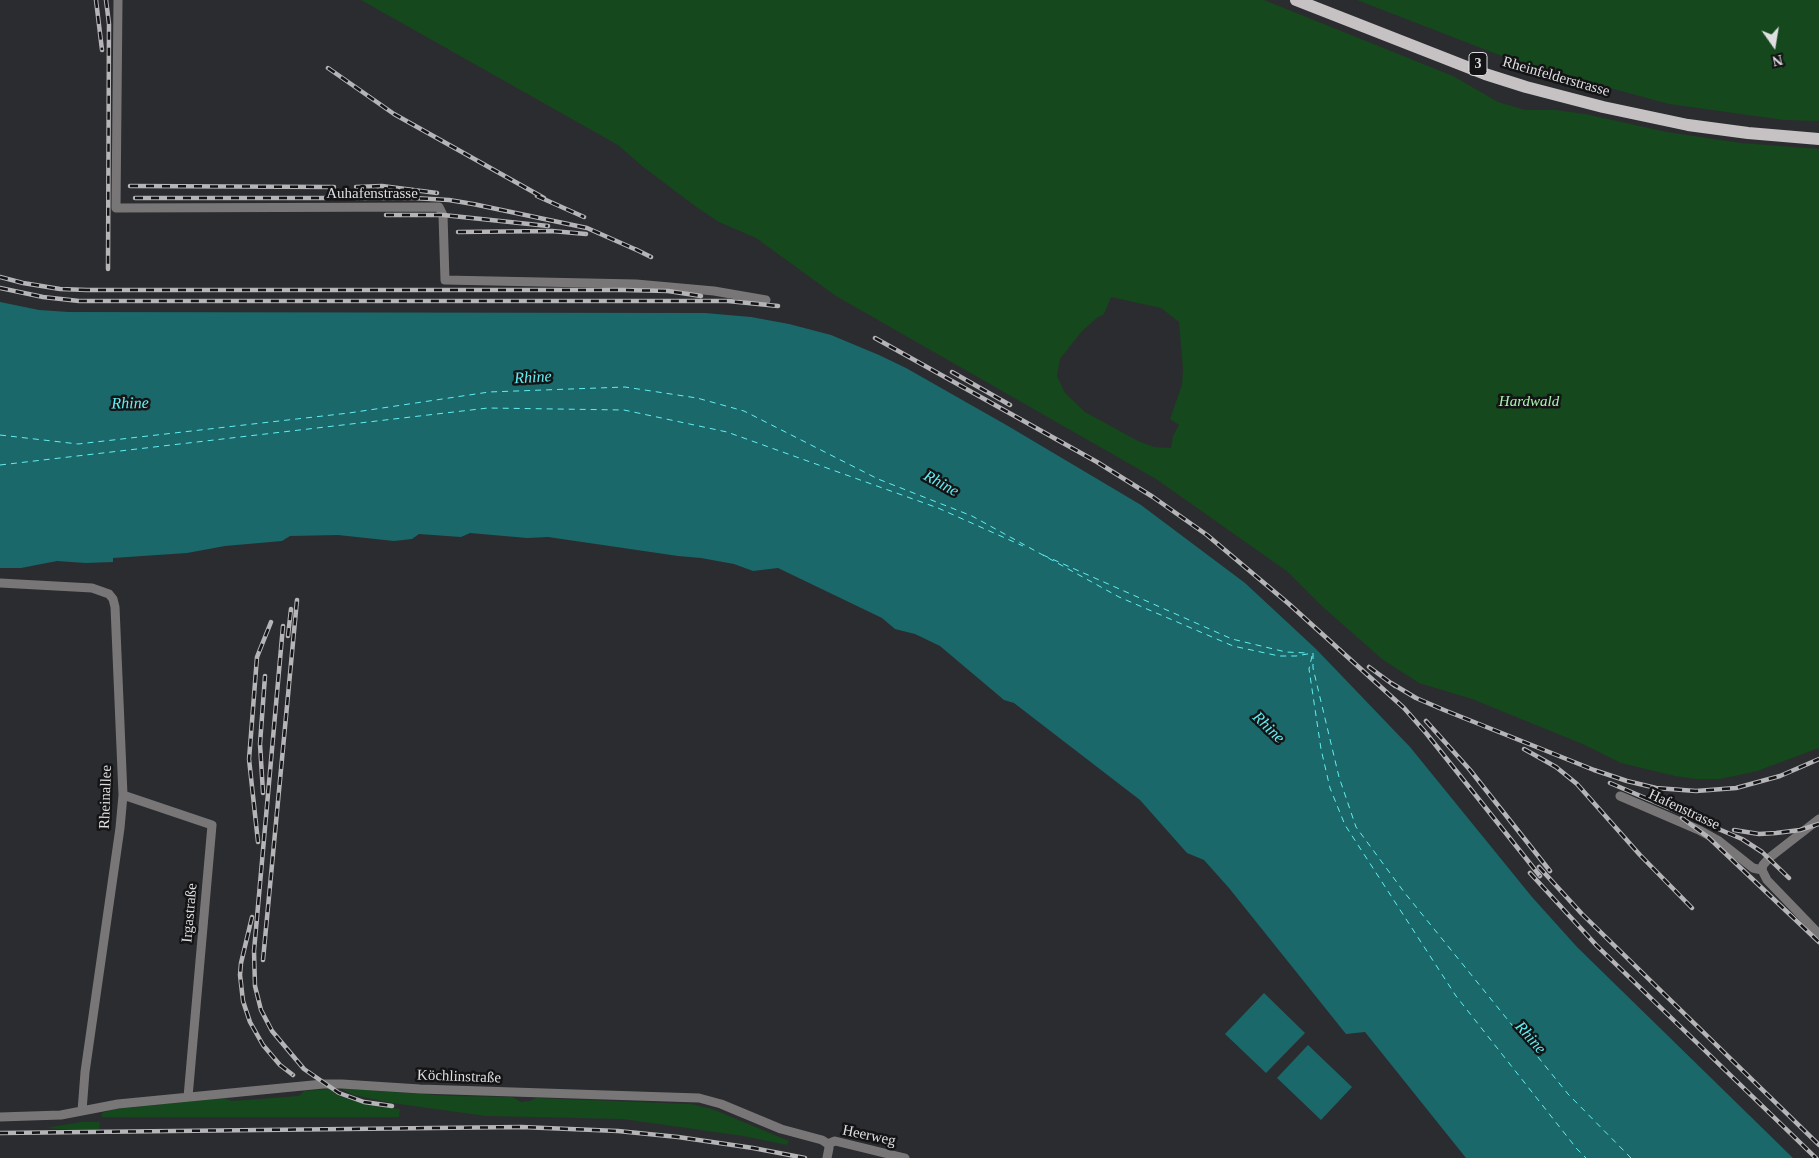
<!DOCTYPE html>
<html>
<head>
<meta charset="utf-8">
<style>
	body { margin:0 }
	#map { position:relative; width:1819px; height:1158px; overflow:hidden; background:#2b2c2f; font-family:Georgia,serif }
	canvas { display:block }
	.north { position:absolute; left:1749px; top:20px; width:50px; height:50px; -webkit-text-stroke:4px #141416; paint-order:stroke; rotate:167deg; font-size:14px; font-weight:700; line-height:20px; text-align:center; color:#dfdfe2 }
	.north::after { content:''; display:block; margin:auto; width:18px; height:22px; background:#dfdfe2; clip-path:polygon(50% 0,100% 100%,50% 72%,0 100%) }
</style>
</head>
<body>
<div id="map">
<canvas width="1819" height="1158"></canvas>
<div class="north">N</div>
</div>
<script>
const ctx = document.querySelector('canvas').getContext('2d');
ctx.lineJoin = 'round';
function paint(path, color) {
  ctx.fillStyle = color;
  ctx.fill(path, 'evenodd');
}
function shape(rows) {
  const path = new Path2D();
  for (const r of rows) {
    path.moveTo(r[0], r[1]);
    for (let i = 2; i < r.length; i += 2) path.lineTo(r[i], r[i + 1]);
  }
  return path;
}
function stroke(path, color, width, dash) {
  ctx.strokeStyle = color;
  ctx.lineWidth = width;
  ctx.lineCap = dash ? 'butt' : 'round';
  ctx.setLineDash(dash || []);
  ctx.stroke(path);
}
function label(font, color, halo, rows, align = 'center') {
  ctx.font = font + ' Georgia,serif';
  ctx.lineWidth = 5;
  ctx.setLineDash([]);
  ctx.textBaseline = 'middle';
  ctx.strokeStyle = halo;
  ctx.fillStyle = color;
  for (const [text, x, y, turn = 0] of rows) {
    ctx.save();
    ctx.translate(x, y);
    ctx.rotate((+turn || 0) * Math.PI / 180);
    ctx.textAlign = isNaN(turn) ? turn : align;
    if (halo) ctx.strokeText(text, 0, 0);
    ctx.fillText(text, 0, 0);
    ctx.restore();
  }
}
paint(shape([
	[361,0,1264,0,1453,76,1498,102,1525,110,1556,110,1585,114,1667,132,1741,143,1819,149,1819,748,1757,771,1739,775,1720,779,1696,779,1675,776,1621,763,1585,745,1472,699,1419,683,1382,659,1324,608,1288,572,1156,479,836,296,756,238,719,222,695,206,642,166,618,145],
	[1111,297,1161,308,1179,322,1183,369,1182,385,1170,419,1179,425,1173,436,1171,448,1154,447,1138,441,1085,412,1065,393,1057,376,1060,359,1082,331,1098,317,1104,314],
	[1357,0,1819,0,1819,121,1784,120,1669,104,1525,65],
	[340,1088,450,1096,512,1097,521,1102,530,1101,536,1098,691,1104,712,1109,789,1141,787,1145,743,1136,623,1119,486,1116,392,1103,354,1095],
	[329,1089,339,1096,373,1106,400,1109,399,1117,102,1117,102,1113,115,1109,224,1098,232,1101,299,1096,304,1091],
	[81,1122,100,1122,99,1129,72,1130,46,1128]
]), '#15481c');
paint(shape([
	[0,302,39,310,69,312,705,313,751,317,789,324,831,335,879,355,906,368,1008,426,1141,505,1245,583,1316,649,1410,747,1532,897,1577,947,1793,1158,1466,1158,1365,1032,1346,1034,1229,888,1204,860,1187,853,1140,800,1014,703,1004,700,940,646,915,634,895,629,882,618,778,568,753,571,734,564,701,558,678,556,548,537,527,538,470,533,461,537,419,534,412,539,394,541,338,535,290,536,282,541,225,546,187,553,113,558,113,562,86,563,57,561,21,568,0,568],
	[1264,993,1305,1033,1266,1073,1225,1034],
	[1308,1045,1352,1087,1321,1120,1277,1078]
]), '#1a686a');
stroke(shape([
	[0,435,78,444,349,413,489,392,625,387,697,398,744,411,878,479,972,516,1119,597,1233,646,1279,656,1296,656,1313,653],
	[0,465,488,408,624,410,727,432,938,508,1023,546],
	[1043,555,1232,639,1286,652,1307,653],
	[1313,653,1313,668,1339,777,1356,827,1404,892,1568,1094,1631,1158],
	[1312,656,1309,669,1321,749,1330,788,1345,825,1456,996,1577,1149,1586,1158]
]), '#62eff2', 1, [6, 5]);
stroke(shape([
	[118,0,116,208,439,207,443,215,445,280,636,284,714,291,766,300],
	[0,583,92,588,109,594,113,599,115,607,123,795,120,828,85,1072,82,1111],
	[123,795,212,825,188,1097],
	[1620,796,1699,830,1719,841,1753,868,1762,870],
	[1762,870,1767,880,1819,934],
	[1762,870,1763,865,1769,858,1819,819],
	[0,1117,61,1115,118,1104,323,1084,342,1084,420,1089,699,1098,721,1104,781,1129,822,1140,828,1144],
	[828,1144,835,1141,905,1158],
	[827,1158,829,1148,828,1144]
]), '#797677', 9);
stroke(shape([
	[1296,0,1485,74,1526,87,1603,107,1688,125,1748,133,1819,139]
]), '#c6c1c2', 12);
const rail = shape([
	[96,0,102,50],
	[106,0,109,24,108,269],
	[328,68,394,114,544,198],
	[130,186,334,187],
	[356,187,382,186,437,193],
	[537,196,584,217],
	[135,198,325,198],
	[356,198,413,198,449,200,473,204,587,228,639,251],
	[386,215,443,215,548,226],
	[458,232,552,231,586,234],
	[635,249,651,257],
	[0,277,23,283,60,289,87,290],
	[0,288,43,297,79,301,728,301,778,306],
	[82,290,623,290,668,291,701,296],
	[875,338,1097,462,1153,497,1207,535,1289,604,1404,708,1426,733,1540,876],
	[952,372,1010,405],
	[283,626,254,951,255,986,261,1010,272,1031,304,1069,339,1093,364,1102,392,1106],
	[288,636,291,609],
	[1369,667,1395,686],
	[1391,683,1416,698,1444,710,1594,770,1627,781,1656,788,1696,791,1736,788,1780,776,1819,759],
	[1426,721,1470,770,1550,871],
	[1524,749,1556,767,1577,784,1640,855,1692,908],
	[1610,783,1742,839,1762,852,1789,878],
	[263,793,260,744,265,676],
	[1682,818,1708,837,1819,942],
	[1734,830,1759,834,1776,833,1800,830,1819,824],
	[258,842,249,759,250,747,257,657,271,622],
	[1539,867,1582,914,1819,1145],
	[1530,873,1597,946,1816,1158],
	[252,917,241,963,240,975,243,1001,250,1022,263,1045,280,1065,293,1075],
	[263,960,297,600],
	[0,1133,521,1127,618,1131,678,1137,753,1148,805,1158]
]);
stroke(rail, '#b5b5b8', 4.5);
stroke(rail, '#141416', 2.5, [8]);
for (const [x, y, w] of [
	[1478,64,18]
]) {
  const box = new Path2D();
  box.roundRect(x - w / 2, y - 11.5, w, 23, 4);
  ctx.fillStyle = '#141416';
  ctx.fill(box);
  stroke(box, '#dfdfe2', 1);
}
label('bold 14px', '#dfdfe2', null, [
	["3",1478,64]
]);
label('15px', '#dfdfe2', '#141416', [
	["Rheinfelderstrasse",1556,77,16],
	["Auhafenstrasse",372,194],
	["Rheinallee",106,797,-88],
	["Hafenstrasse",1684,810,25],
	["Irgastraße",190,913,-85],
	["Köchlinstraße",459,1077,2],
	["Heerweg",869,1136,12]
]);
label('italic 15px', '#abf6b0', '#141416', [
	["Hardwald",1529,402]
]);
label('italic 16px', '#62eff2', '#141416', [
	["Rhine",533,378,-3],
	["Rhine",130,404,-1],
	["Rhine",941,484,29],
	["Rhine",1268,728,44],
	["Rhine",1530,1038,48]
]);
</script>
</body>
</html>
